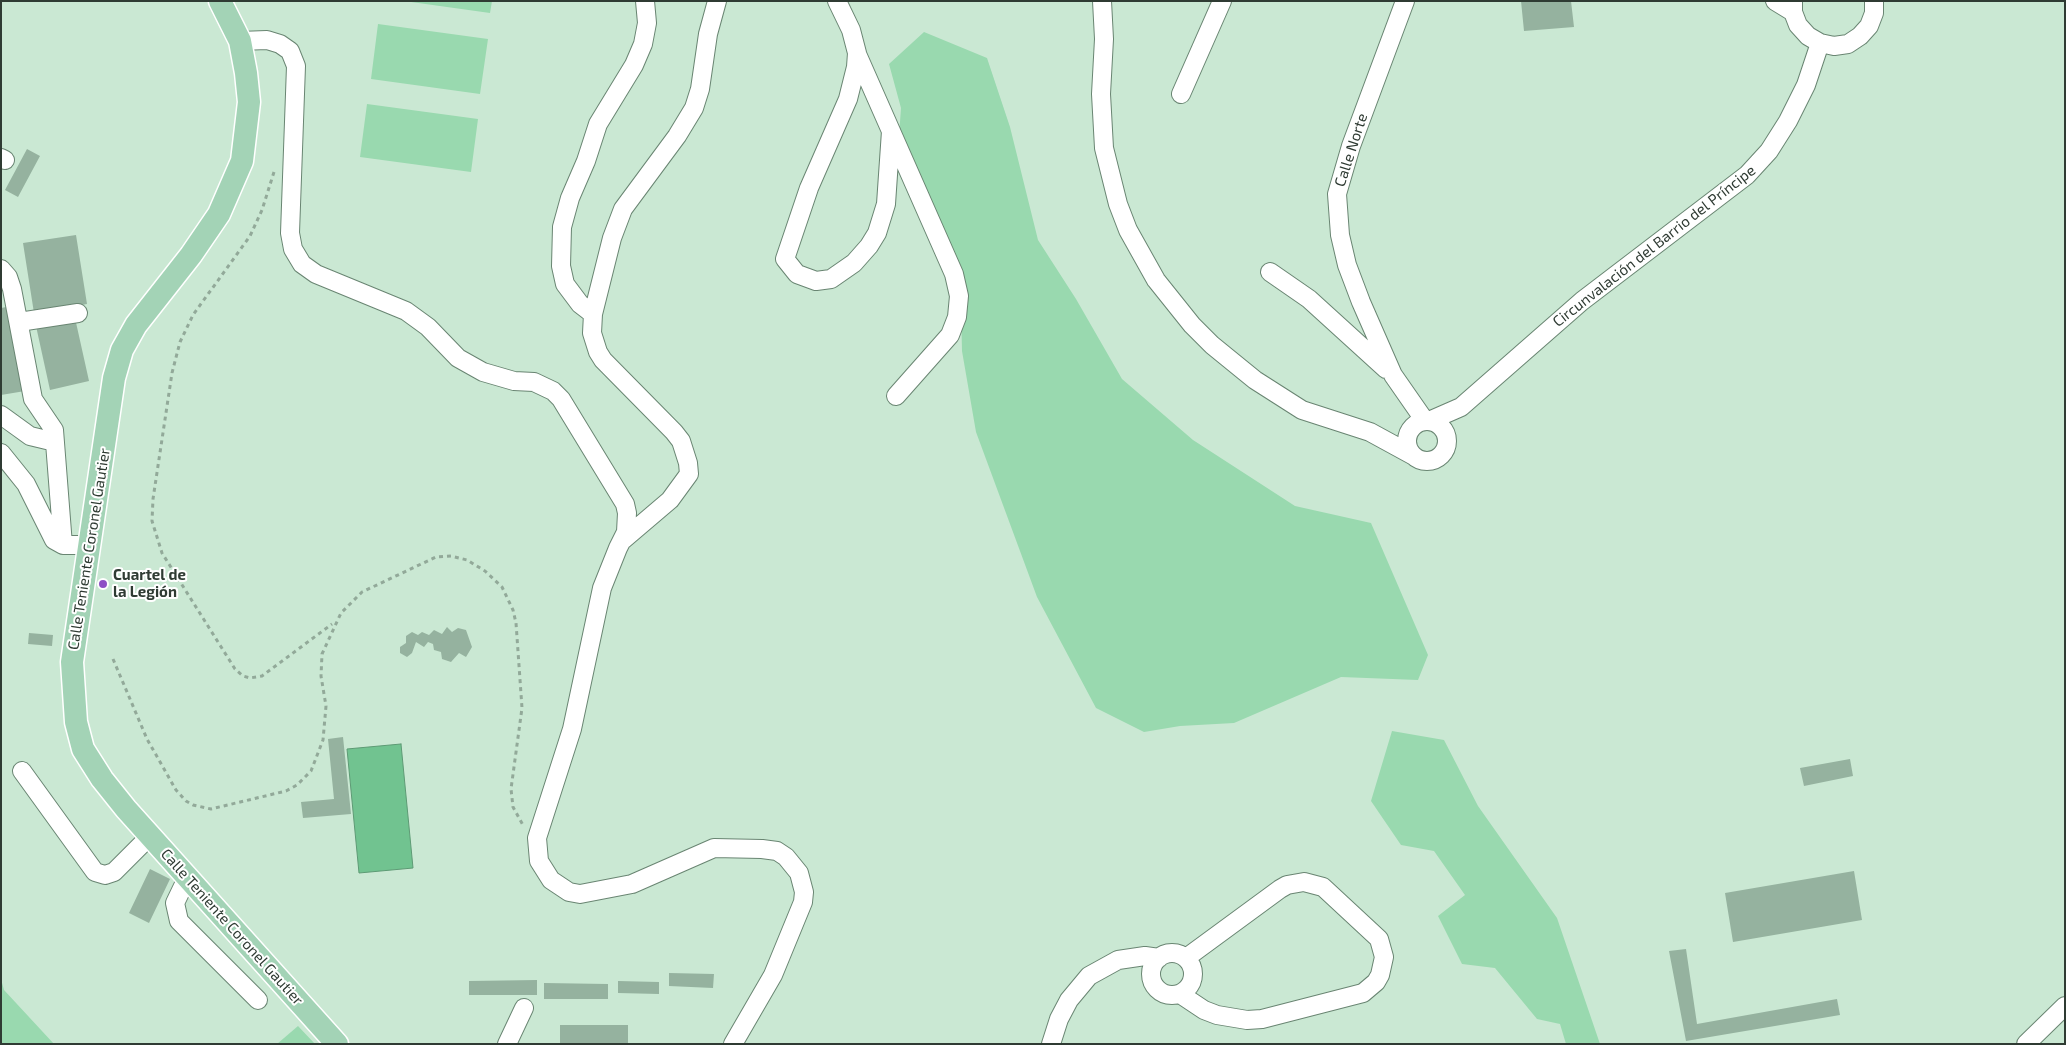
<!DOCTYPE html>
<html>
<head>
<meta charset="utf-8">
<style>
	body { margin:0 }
	#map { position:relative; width:2066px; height:1045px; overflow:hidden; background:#cae8d3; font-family:"Exo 2",sans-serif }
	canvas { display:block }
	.frame { position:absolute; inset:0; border:2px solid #2f3b33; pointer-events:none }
</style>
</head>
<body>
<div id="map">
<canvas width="2066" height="1045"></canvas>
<div class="frame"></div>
</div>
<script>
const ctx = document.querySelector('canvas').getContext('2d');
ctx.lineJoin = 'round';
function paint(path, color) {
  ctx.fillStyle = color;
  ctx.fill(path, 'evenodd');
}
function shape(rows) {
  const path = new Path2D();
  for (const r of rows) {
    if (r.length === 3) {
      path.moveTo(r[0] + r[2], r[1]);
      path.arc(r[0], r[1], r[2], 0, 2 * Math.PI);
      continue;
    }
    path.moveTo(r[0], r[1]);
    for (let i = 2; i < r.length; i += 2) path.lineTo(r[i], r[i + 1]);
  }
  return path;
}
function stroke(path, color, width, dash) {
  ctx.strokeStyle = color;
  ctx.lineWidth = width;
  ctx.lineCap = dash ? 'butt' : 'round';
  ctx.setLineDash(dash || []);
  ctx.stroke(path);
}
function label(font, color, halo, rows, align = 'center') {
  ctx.font = font + ' "Exo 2",sans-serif';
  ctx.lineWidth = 4;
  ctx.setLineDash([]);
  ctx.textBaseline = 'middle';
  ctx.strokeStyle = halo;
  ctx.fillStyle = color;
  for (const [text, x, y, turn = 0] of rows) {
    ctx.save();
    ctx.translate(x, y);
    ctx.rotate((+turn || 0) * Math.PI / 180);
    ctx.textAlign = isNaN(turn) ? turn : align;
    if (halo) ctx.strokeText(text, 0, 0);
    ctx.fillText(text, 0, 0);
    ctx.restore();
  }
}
paint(shape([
	[404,1,492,1,490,13],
	[378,24,488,39,480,94,371,79],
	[924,32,987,58,1010,127,1038,240,1076,299,1122,379,1193,440,1295,506,1371,523,1428,655,1418,680,1341,677,1234,723,1180,726,1144,732,1096,708,1037,597,976,432,962,351,961,308,899,136,901,108,889,64],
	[367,104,478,119,471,172,360,157],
	[1392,731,1444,740,1478,806,1557,918,1600,1044,1566,1044,1560,1024,1537,1019,1495,968,1462,964,1438,916,1465,895,1434,851,1401,845,1371,801],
	[1,979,4,990,54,1044,1,1044],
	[298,1026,315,1044,277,1044]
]), '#99d9af');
const water = shape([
	[401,744,413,868,359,873,347,749,401,744]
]);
paint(water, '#71c390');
stroke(water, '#5d9a74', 1);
paint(shape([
	[1521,1,1571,1,1574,27,1524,31],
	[27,149,40,156,18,197,5,190],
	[76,235,87,304,34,313,23,243],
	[12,306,25,391,1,395,1,308],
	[75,318,89,381,50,390,36,326],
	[447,627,452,632,458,628,466,630,472,647,466,657,459,653,451,662,442,659,441,652,434,650,433,644,428,642,424,647,416,642,412,653,407,657,400,653,400,647,406,643,406,636,412,632,418,635,422,632,429,635,434,630,442,634],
	[29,633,53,635,52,646,28,644],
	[343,737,351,814,303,818,301,802,334,799,328,739],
	[1850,759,1853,776,1804,786,1800,768],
	[150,869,170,879,149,923,129,913],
	[1854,871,1862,920,1733,942,1725,893],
	[1686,949,1697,1024,1837,999,1840,1015,1686,1041,1669,951],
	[669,973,714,974,713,988,669,986],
	[537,980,537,995,469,995,469,981],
	[618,981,659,982,659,994,618,993],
	[544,983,608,984,608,999,544,999],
	[560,1025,628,1025,628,1044,560,1044]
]), '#95b29f');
const minor = shape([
	[837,1,851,30,857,53,856,67,848,99,809,188,785,259,797,274,816,281,831,279,854,263,869,246,877,233,886,204,891,131],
	[1102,1,1104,39,1101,94,1104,148,1118,204,1128,230,1156,280,1192,325,1212,345,1255,380,1302,410,1370,432,1414,456],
	[1405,1,1351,146,1337,194,1340,235,1347,265,1361,302,1393,375,1425,421],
	[1775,1,1793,12],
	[1793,1,1793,12,1798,25,1808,36,1820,43,1834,46,1848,44,1860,36,1869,26,1874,13,1874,1],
	[240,41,267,40,280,44,290,51,296,66,290,233,293,249,302,264,316,274,406,311,428,327,458,358,483,372,514,381,534,382,553,391,561,399,625,504,627,513,626,532,618,548,602,588,572,729,537,838,539,861,551,880,569,892,580,894,632,884,714,848,762,849,777,851,786,857,799,873,804,892,803,902,773,975,733,1044],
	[857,54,954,274,959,296,957,317,950,335,896,396],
	[1181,94,1222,1],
	[1,158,5,160],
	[1,269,8,277,12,289,33,399,54,430,63,545],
	[1270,272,1309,299,1386,369],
	[593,314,580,304,565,284,561,266,562,227,570,198,586,161,598,124,634,65,643,44,647,23,645,1],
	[19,322,78,313],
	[1,415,30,436,55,442],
	[1429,421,1461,407,1582,301,1747,175,1769,151,1788,121,1806,85,1820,43],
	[1427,441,20],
	[1,453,26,484,54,540,63,545,90,545],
	[623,540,670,500,689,474,688,463,681,441,674,432,603,360,598,352,592,333,593,314,612,238,623,209,677,136,694,108,700,89,708,34,717,1],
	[22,771,95,872,105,875,114,872,149,837],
	[187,878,175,903,179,921,258,1000],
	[1172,974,21],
	[1180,994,1204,1010,1217,1015,1247,1020,1262,1019,1363,993,1376,982,1380,975,1384,957,1379,939,1323,887,1304,882,1287,885,1280,889,1186,958],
	[507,1044,524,1008],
	[1051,1044,1059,1019,1069,1000,1089,976,1118,960,1145,956,1159,958],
	[2026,1044,2065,1006]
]);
const major = shape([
	[220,1,240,41,246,73,249,102,242,161,219,214,191,255,136,325,122,350,114,378,72,662,76,722,83,749,102,779,126,809,337,1044]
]);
stroke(minor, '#698572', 20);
stroke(major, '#fff', 25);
stroke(shape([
	[274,172,262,210,250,236,193,315,180,342,172,373,153,499,152,521,162,553,235,669,243,676,250,678,262,676,332,624],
	[113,659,147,739,176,790,186,801,193,805,211,809,286,791,297,785,311,771,323,740,326,706,321,676,322,654,341,613,362,592,436,557,451,556,467,560,485,571,502,587,513,610,516,623,522,708,511,789,513,807,524,827]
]), '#92a999', 3, [4, 4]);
stroke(minor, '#fff', 18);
stroke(major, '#a3d3b6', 22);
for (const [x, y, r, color] of [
	[103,584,5,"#8d4fc5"]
]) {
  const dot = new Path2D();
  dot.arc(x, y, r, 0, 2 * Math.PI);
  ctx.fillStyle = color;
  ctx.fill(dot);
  stroke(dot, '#fff', 2);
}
label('15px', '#2f3b33', '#fff', [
	["Calle Norte",1351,150,-72],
	["Circunvalación del Barrio del Príncipe",1654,246,-38],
	["Calle Teniente Coronel Gautier",89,549,-81],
	["Calle Teniente Coronel Gautier",232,927,48]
]);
label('bold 15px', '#2f3b33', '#fff', [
	["Cuartel de",113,575],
	["la Legión",113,592]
], 'left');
</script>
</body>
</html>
